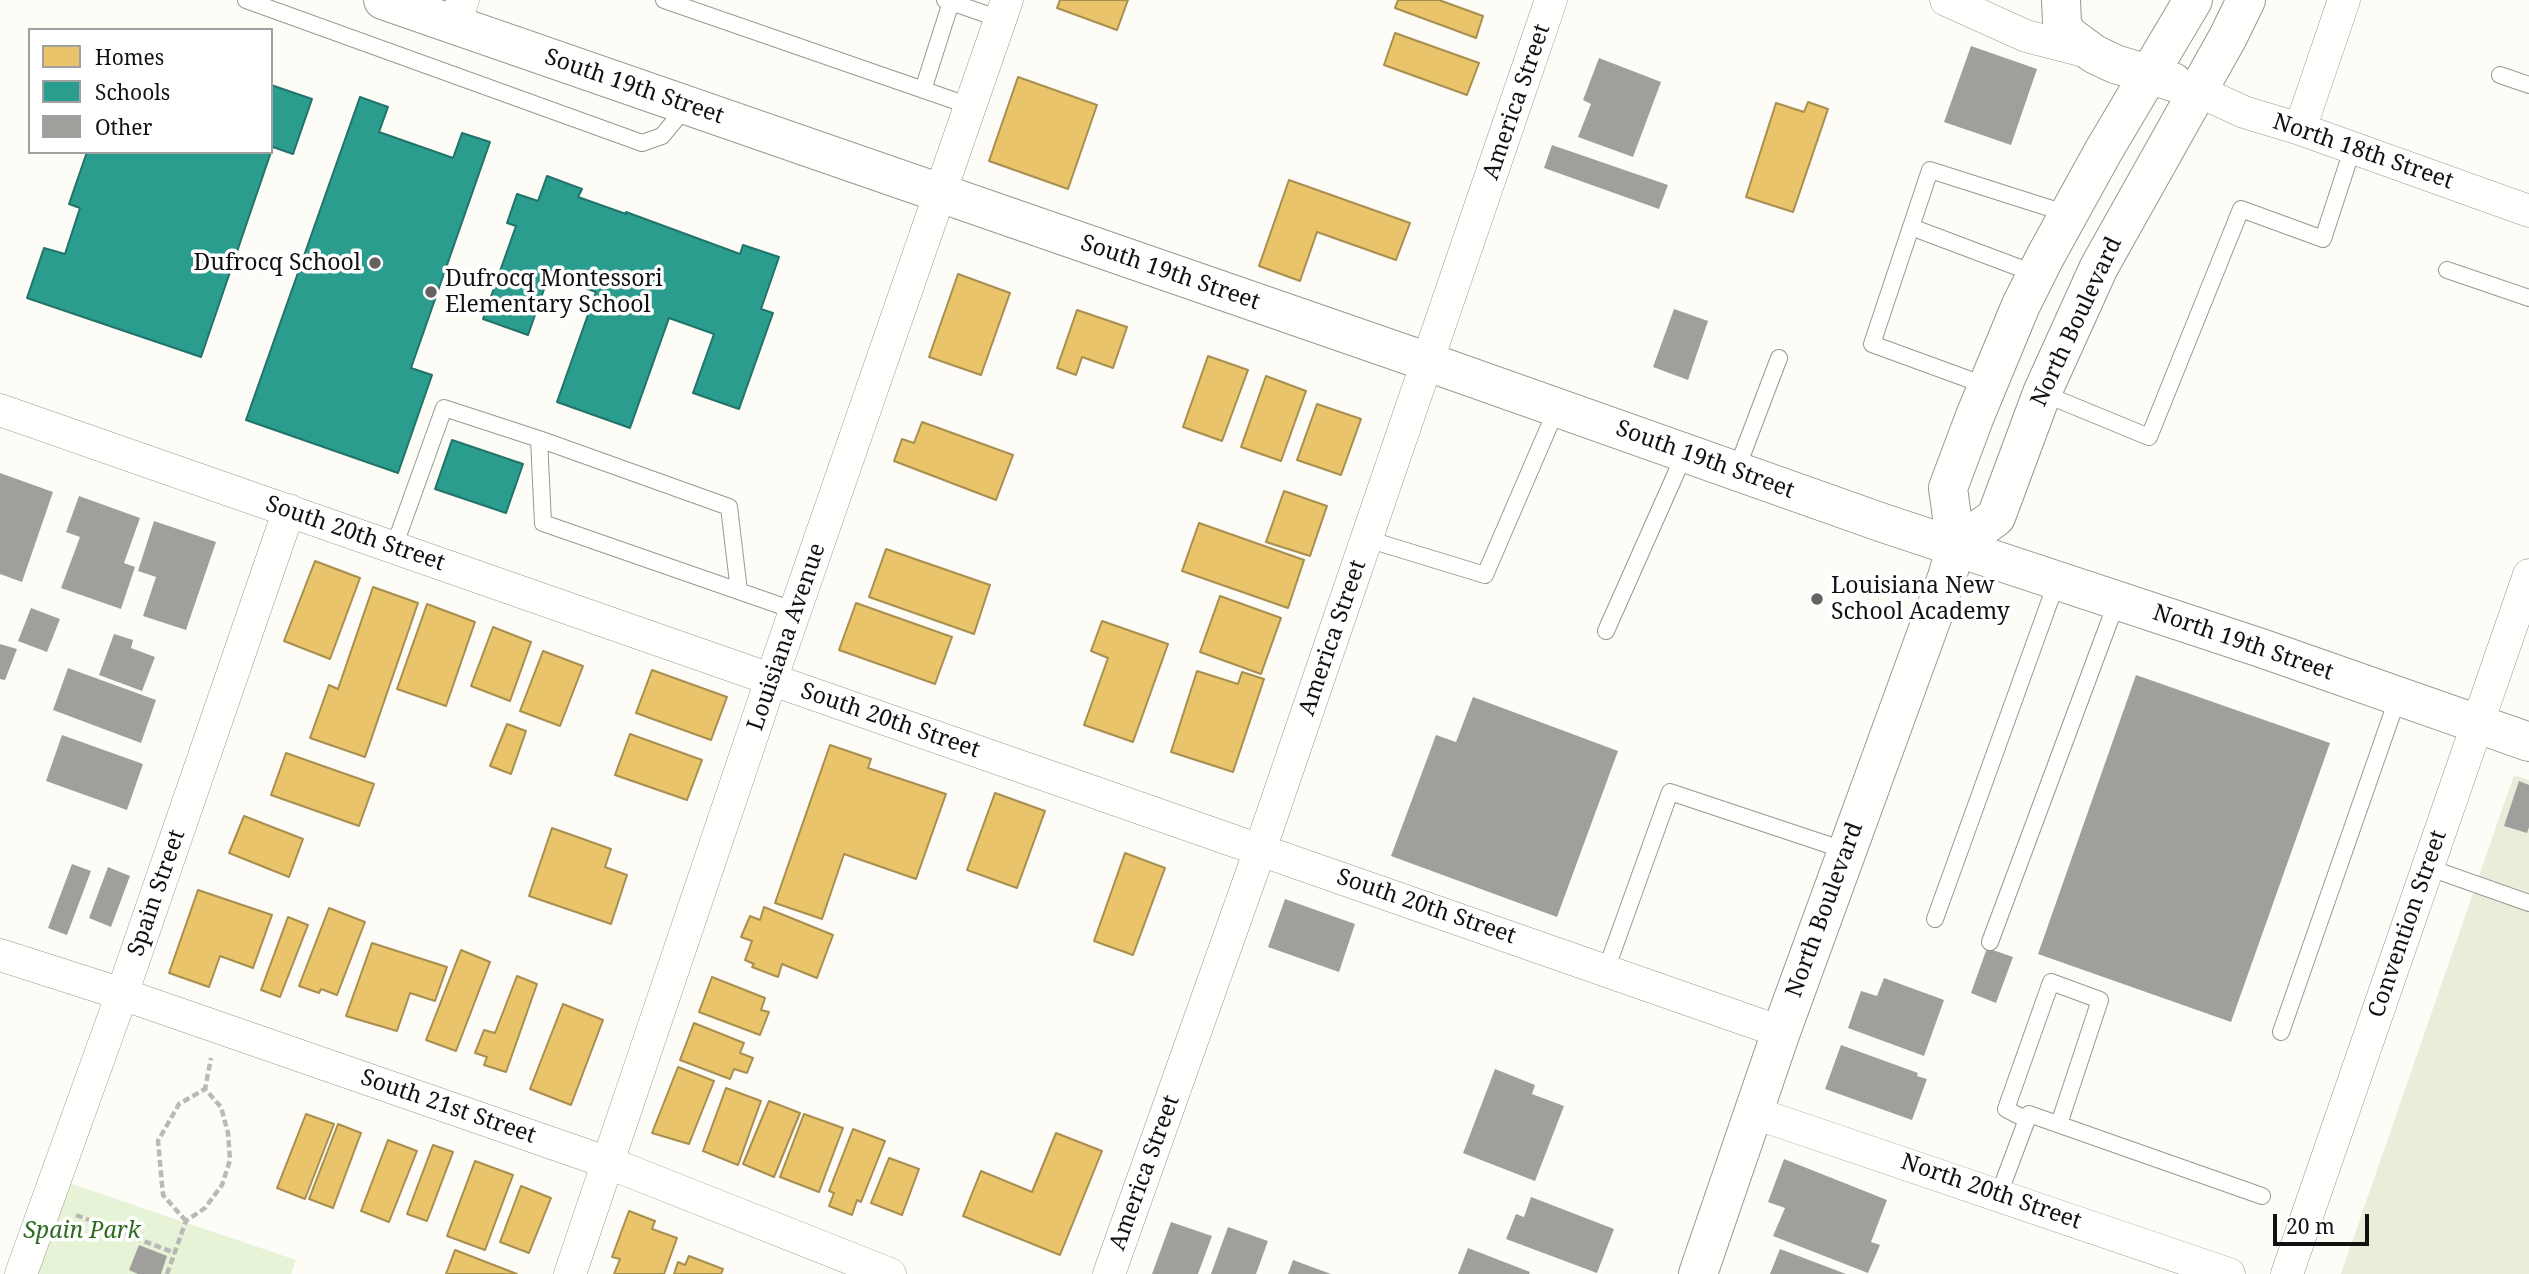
<!DOCTYPE html>
<html>
<head>
<meta charset="utf-8">
<style>
	body { margin:0 }
	#map { position:relative; width:2529px; height:1274px; overflow:hidden; background:#fdfcf7; font-family:"Noto Serif",serif }
	canvas { display:block }
	.legend { position:absolute; left:28px; top:28px; width:245px; height:126px; box-sizing:border-box; background:#fff; border:2px solid #a0a0a0; margin:0; padding:9px 12px; list-style:none; font-size:21px; color:#111 }
	.legend li { display:flex; align-items:center; gap:14px; height:35px }
	.legend b { width:35px; border:2px solid #a0a0a0 }
	.scale { position:absolute; left:2273px; top:1214px; width:96px; height:32px; box-sizing:border-box; border:4px solid #111; border-top:0; padding-left:9px; font-size:21px; line-height:24px; white-space:nowrap; color:#111; -webkit-text-stroke:5px #fff; paint-order:stroke }
</style>
</head>
<body>
<div id="map">
<canvas width="2529" height="1274"></canvas>
<ul class="legend">
<li><b style="height:19px;background:#e9c46a"></b>Homes</li>
<li><b style="height:19px;background:#2a9d8f"></b>Schools</li>
<li><b style="height:19px;background:#a19f9c"></b>Other</li>
</ul>
<div class="scale">20 m</div>
</div>
<script>
const ctx = document.querySelector('canvas').getContext('2d');
ctx.lineJoin = 'round';
function paint(path, color) {
  ctx.fillStyle = color;
  ctx.fill(path, 'evenodd');
}
function shape(rows) {
  const path = new Path2D();
  for (const r of rows) {
    path.moveTo(r[0], r[1]);
    for (let i = 2; i < r.length; i += 2) path.lineTo(r[i], r[i + 1]);
  }
  return path;
}
function stroke(path, color, width, dash) {
  ctx.strokeStyle = color;
  ctx.lineWidth = width;
  ctx.lineCap = dash ? 'butt' : 'round';
  ctx.setLineDash(dash || []);
  ctx.stroke(path);
}
function label(font, color, halo, rows, align = 'center') {
  ctx.font = font + ' "Noto Serif",serif';
  ctx.lineWidth = 7;
  ctx.setLineDash([]);
  ctx.textBaseline = 'middle';
  ctx.strokeStyle = halo;
  ctx.fillStyle = color;
  for (const [text, x, y, turn = 0] of rows) {
    ctx.save();
    ctx.translate(x, y);
    ctx.rotate((+turn || 0) * Math.PI / 180);
    ctx.textAlign = isNaN(turn) ? turn : align;
    if (halo) ctx.strokeText(text, 0, 0);
    ctx.fillText(text, 0, 0);
    ctx.restore();
  }
}
paint(shape([
	[54,1178,296,1260,291,1274,20,1274]
]), '#e7f3d7');
paint(shape([
	[2514,775,2529,780,2529,1274,2341,1274]
]), '#e9eedb');
const homes = shape([
	[1060,0,1128,0,1117,30,1057,8,1060,0],
	[1398,0,1439,0,1483,16,1476,38,1395,8,1398,0],
	[1395,33,1479,63,1467,95,1384,65,1395,33],
	[1018,77,1097,105,1068,189,989,161,1018,77],
	[1808,102,1828,109,1793,212,1746,197,1776,103,1804,112,1808,102],
	[1289,180,1410,223,1396,260,1317,232,1300,281,1259,266,1289,180],
	[958,274,1010,293,981,375,929,357,958,274],
	[1077,310,1127,327,1113,368,1082,357,1076,375,1057,368,1077,310],
	[1208,356,1248,370,1222,441,1183,427,1208,356],
	[1266,376,1306,391,1281,461,1241,447,1266,376],
	[1317,404,1361,419,1341,475,1297,460,1317,404],
	[922,422,1013,455,996,500,894,461,902,439,914,443,922,422],
	[1284,491,1327,506,1310,556,1266,542,1284,491],
	[1199,523,1304,560,1288,608,1182,571,1199,523],
	[886,549,990,585,974,634,869,597,886,549],
	[315,561,360,578,330,659,284,641,315,561],
	[373,587,418,603,365,757,310,738,329,685,338,689,373,587],
	[1220,596,1281,618,1261,674,1200,652,1220,596],
	[856,603,952,637,935,684,839,650,856,603],
	[427,604,475,622,446,706,397,689,427,604],
	[1102,621,1168,644,1133,742,1084,725,1108,658,1091,651,1102,621],
	[493,627,531,642,510,701,471,686,493,627],
	[543,651,583,666,560,726,520,711,543,651],
	[652,670,727,697,711,740,636,713,652,670],
	[1197,671,1238,684,1242,672,1264,679,1233,772,1171,752,1197,671],
	[507,724,526,731,511,774,490,766,507,724],
	[630,734,702,760,687,800,615,775,630,734],
	[830,745,871,759,868,768,946,794,916,879,844,854,822,919,775,903,830,745],
	[286,753,374,784,359,826,271,795,286,753],
	[995,793,1045,811,1017,888,967,870,995,793],
	[244,816,303,839,289,877,229,853,244,816],
	[552,828,611,849,605,867,627,875,611,924,529,896,552,828],
	[1125,853,1165,868,1133,955,1094,941,1125,853],
	[198,890,272,915,253,968,220,956,209,987,169,973,198,890],
	[764,907,833,935,817,978,782,964,778,977,752,967,754,964,745,960,752,941,741,937,750,916,760,920,764,907],
	[329,908,365,922,337,995,321,989,319,993,299,986,329,908],
	[288,917,308,925,280,997,261,990,288,917],
	[372,943,447,967,435,1001,410,993,397,1031,346,1016,372,943],
	[461,950,490,962,456,1051,426,1040,461,950],
	[517,976,537,984,506,1072,484,1065,487,1057,475,1053,484,1030,495,1033,517,976],
	[712,977,765,998,761,1010,769,1012,760,1035,699,1012,712,977],
	[563,1004,603,1020,571,1105,530,1089,563,1004],
	[694,1023,744,1043,740,1053,753,1058,747,1073,734,1069,730,1079,680,1060,694,1023],
	[678,1067,714,1081,689,1144,652,1133,678,1067],
	[726,1088,761,1101,738,1165,703,1151,726,1088],
	[769,1101,800,1113,774,1177,743,1164,769,1101],
	[306,1114,334,1124,305,1199,277,1188,306,1114],
	[804,1114,843,1128,819,1192,780,1177,804,1114],
	[338,1124,361,1133,333,1208,309,1199,338,1124],
	[853,1129,885,1141,861,1202,857,1200,852,1215,829,1206,834,1193,829,1191,853,1129],
	[1056,1133,1102,1151,1060,1255,963,1216,981,1171,1032,1192,1056,1133],
	[388,1140,417,1151,389,1222,361,1211,388,1140],
	[433,1145,453,1152,427,1221,407,1214,433,1145],
	[889,1158,919,1169,902,1215,871,1203,889,1158],
	[475,1161,513,1175,485,1250,447,1236,475,1161],
	[521,1186,551,1198,529,1253,500,1242,521,1186],
	[629,1211,655,1221,652,1229,677,1238,664,1274,614,1274,620,1259,612,1257,629,1211],
	[455,1250,517,1274,446,1274,455,1250],
	[689,1256,723,1269,721,1274,674,1274,678,1262,685,1265,689,1256]
]);
paint(homes, '#e9c46a');
stroke(homes, '#a88e4f', 2);
const schools = shape([
	[271,85,312,99,293,154,273,147,271,151,271,85],
	[360,97,388,107,379,132,453,158,462,133,490,142,411,368,432,375,398,473,246,420,360,97],
	[87,152,271,152,201,357,27,298,44,248,65,254,80,208,69,204,87,152],
	[547,176,582,189,578,197,626,214,626,212,740,254,743,245,779,257,761,309,773,313,739,409,693,393,714,334,669,318,630,428,557,402,596,292,549,275,528,335,483,319,516,226,507,223,517,194,538,201,547,176],
	[452,440,523,464,506,513,435,489,452,440]
]);
paint(schools, '#2a9d8f');
stroke(schools, '#227369', 2);
paint(shape([
	[1971,46,2037,69,2011,145,1944,122],
	[1599,58,1661,82,1633,157,1578,137,1591,104,1583,100],
	[1552,145,1668,185,1659,209,1544,168],
	[1674,309,1708,321,1688,380,1653,367],
	[0,473,53,492,22,582,0,574],
	[79,496,140,518,124,563,135,567,121,609,61,588,80,537,66,532],
	[154,521,216,542,186,630,143,616,156,577,138,571],
	[31,608,60,619,47,652,18,641],
	[114,634,133,640,131,648,155,657,142,691,99,675],
	[0,644,17,649,5,680,0,679],
	[68,668,156,700,141,743,53,710],
	[2136,675,2330,743,2231,1022,2038,954],
	[1473,697,1618,751,1557,917,1391,856,1436,735,1456,742],
	[62,735,143,764,127,810,46,781],
	[2519,781,2529,785,2529,827,2527,833,2504,826],
	[72,864,91,871,67,935,48,928],
	[108,867,130,876,111,927,89,918],
	[1285,899,1355,924,1339,972,1268,947],
	[1987,948,2013,957,1996,1003,1971,993],
	[1884,978,1944,1000,1924,1056,1848,1028,1861,991,1877,996],
	[1841,1045,1918,1073,1917,1076,1927,1079,1912,1120,1825,1089],
	[1495,1069,1535,1085,1532,1094,1564,1106,1535,1181,1463,1153],
	[1784,1159,1887,1200,1871,1242,1880,1245,1868,1273,1773,1236,1785,1208,1768,1202],
	[1531,1197,1614,1229,1597,1273,1506,1239,1516,1214,1524,1217],
	[1171,1222,1212,1236,1198,1274,1152,1274],
	[1228,1227,1268,1241,1256,1274,1211,1274],
	[139,1245,167,1256,161,1274,138,1274,129,1270],
	[1468,1248,1530,1272,1529,1274,1458,1274],
	[1780,1249,1846,1274,1770,1274],
	[1293,1260,1331,1274,1288,1274]
]), '#a19f9c');
const service = shape([
	[246,0,642,143,662,136,686,107],
	[664,0,970,106],
	[945,0,1000,19],
	[2500,75,2529,85],
	[923,90,951,2],
	[1911,227,2036,274],
	[2447,270,2529,298],
	[1987,386,1872,344,1930,170,2068,214],
	[2042,393,2149,437,2241,209,2323,239,2353,147],
	[539,439,729,507,739,591],
	[1736,471,1779,358],
	[1367,539,1485,575,1557,408],
	[394,547,444,408,539,439,543,523,796,611],
	[1606,631,1685,453],
	[2427,867,2529,903],
	[1935,919,2057,581],
	[1990,942,2117,601],
	[1606,970,1670,792,1847,851],
	[2281,1032,2398,697],
	[2027,1120,2006,1109,2051,982,2100,1000,2059,1124],
	[1999,1194,2029,1114,2262,1196]
]);
const minor = shape([
	[1946,0,2026,36,2092,53],
	[454,25,463,0],
	[2198,91,2244,112,2300,129,2529,211],
	[2300,129,2344,0],
	[0,410,1781,1032],
	[0,955,122,994,609,1163,890,1274],
	[1752,1112,2229,1274],
	[21,1274,122,994,289,510],
	[570,1274,771,680,1007,0],
	[1109,1274,1260,850,1551,0],
	[2287,1274,2529,575]
]);
const tertiary = shape([
	[383,0,1428,362,1883,523,2261,648,2529,742],
	[2061,0,2062,23,2067,34,2094,54,2115,64,2173,82],
	[1956,546,1996,517,2042,393,2099,267,2228,37,2246,0],
	[1698,1274,1781,1032,1947,577,1956,546,1948,488,1975,416,2021,305,2045,257,2104,150,2193,0]
]);
stroke(service, '#979795', 18);
stroke(minor, '#979795', 33);
stroke(tertiary, '#979795', 40);
stroke(shape([
	[76,1215,175,1253],
	[186,1221,163,1195,158,1141,179,1104,205,1089],
	[167,1274,186,1221,205,1208,222,1185,230,1160,228,1133,221,1107,205,1089,211,1058]
]), '#b9b9b8', 4.5, [7, 3.5]);
stroke(service, '#fffffe', 16);
stroke(minor, '#fffffe', 32);
stroke(tertiary, '#fffffe', 38);
for (const [x, y, r, color] of [
	[375,263,7,"#646362"],
	[431,292,7,"#646362"],
	[1817,599,7,"#646362"]
]) {
  const dot = new Path2D();
  dot.arc(x, y, r, 0, 2 * Math.PI);
  ctx.fillStyle = color;
  ctx.fill(dot);
  stroke(dot, '#fff', 2.5);
}
label('23px', '#111', '#fff', [
	["South 19th Street",634,87,19],
	["America Street",1517,102,-71],
	["North 18th Street",2363,152,19],
	["South 19th Street",1170,273,19],
	["North Boulevard",2077,322,-65],
	["South 19th Street",1705,460,20],
	["South 20th Street",355,534,19],
	["Louisiana Avenue",787,637,-71],
	["America Street",1333,638,-71],
	["North 19th Street",2243,643,19],
	["South 20th Street",890,721,19],
	["Spain Street",157,893,-71],
	["South 20th Street",1426,907,19],
	["North Boulevard",1825,910,-70],
	["Convention Street",2408,924,-71],
	["South 21st Street",448,1107,19],
	["America Street",1145,1173,-70],
	["North 20th Street",1991,1192,19]
]);
label('23px', '#111', '#fff', [
	["Dufrocq School",361,263,"right"],
	["Dufrocq Montessori",445,279],
	["Elementary School",445,305],
	["Louisiana New",1831,586],
	["School Academy",1831,612]
], 'left');
label('italic 23px', '#2f6b1f', '#fff', [
	["Spain Park",82,1231]
]);
</script>
</body>
</html>
